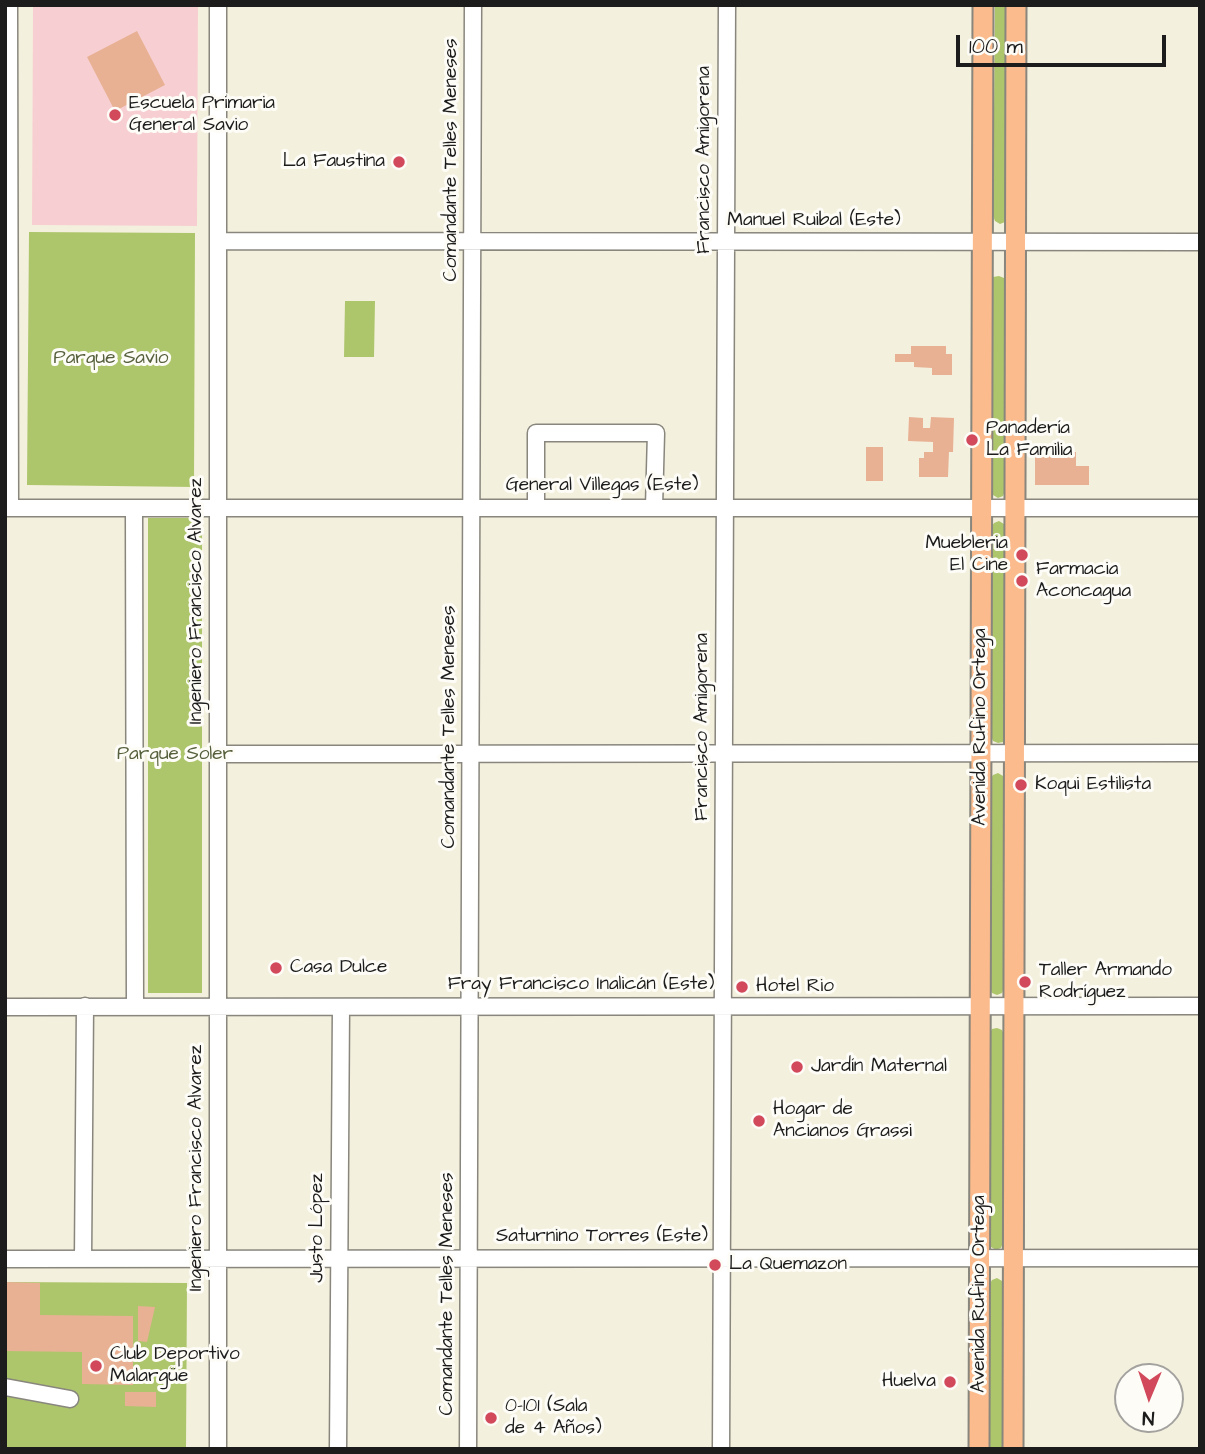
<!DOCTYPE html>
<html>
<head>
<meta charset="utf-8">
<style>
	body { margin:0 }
	#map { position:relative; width:1205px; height:1454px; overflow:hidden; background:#f4f0de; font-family:"Architects Daughter",sans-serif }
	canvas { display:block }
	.frame { position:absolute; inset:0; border:7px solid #1c1c1c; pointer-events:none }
	.north { position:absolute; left:1114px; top:1363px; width:70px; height:70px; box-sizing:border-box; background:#fdfcf7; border:2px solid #a3a29f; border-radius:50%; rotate:182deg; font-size:19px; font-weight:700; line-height:28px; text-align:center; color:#1c1c1c }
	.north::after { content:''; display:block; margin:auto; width:24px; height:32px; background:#d1495b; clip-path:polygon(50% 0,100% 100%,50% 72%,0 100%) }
	.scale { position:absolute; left:956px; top:35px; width:210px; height:32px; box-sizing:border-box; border:4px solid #1c1c1c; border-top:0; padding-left:9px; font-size:21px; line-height:24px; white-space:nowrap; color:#1c1c1c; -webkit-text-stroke:5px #fdfcf7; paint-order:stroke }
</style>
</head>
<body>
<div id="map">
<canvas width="1205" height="1454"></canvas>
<div class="frame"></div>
<div class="north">N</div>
<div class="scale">100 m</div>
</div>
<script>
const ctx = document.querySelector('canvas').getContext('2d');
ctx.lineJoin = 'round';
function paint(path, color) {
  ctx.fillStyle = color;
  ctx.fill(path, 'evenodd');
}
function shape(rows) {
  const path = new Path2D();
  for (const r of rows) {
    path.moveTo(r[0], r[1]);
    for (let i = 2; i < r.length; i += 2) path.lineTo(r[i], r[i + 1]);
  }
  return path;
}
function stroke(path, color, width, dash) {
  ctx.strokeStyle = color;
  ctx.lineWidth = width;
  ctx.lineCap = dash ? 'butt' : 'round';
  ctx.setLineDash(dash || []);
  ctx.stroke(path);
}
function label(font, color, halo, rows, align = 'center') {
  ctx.font = font + ' "Architects Daughter",sans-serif';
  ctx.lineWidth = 6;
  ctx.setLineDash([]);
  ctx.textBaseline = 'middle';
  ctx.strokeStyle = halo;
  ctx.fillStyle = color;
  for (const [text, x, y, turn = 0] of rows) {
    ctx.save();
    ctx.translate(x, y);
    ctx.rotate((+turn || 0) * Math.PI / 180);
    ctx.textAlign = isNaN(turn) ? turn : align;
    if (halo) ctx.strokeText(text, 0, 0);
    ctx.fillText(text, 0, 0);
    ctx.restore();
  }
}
paint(shape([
	[33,5,198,5,197,226,32,225]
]), '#f7cfd2');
paint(shape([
	[995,5,1006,5,1007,9,1007,217,1005,222,1000,224,995,221,993,216],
	[29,232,195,233,194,487,27,485],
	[999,276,1004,278,1005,283,1005,491,1003,496,998,498,993,495,991,490,991,282,993,277],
	[345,301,375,301,374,357,344,357],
	[148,518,202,518,202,993,148,993],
	[999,521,1004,524,1006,529,1005,737,1003,742,998,743,993,741,991,736,991,528,994,523],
	[998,773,1003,776,1005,780,1004,988,1002,993,997,995,992,993,990,988,990,780,993,775],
	[997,1028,1002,1030,1004,1035,1003,1243,1001,1248,996,1250,991,1247,989,1242,989,1034,992,1029],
	[997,1278,1002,1281,1003,1286,1003,1449,989,1449,989,1285,992,1280],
	[5,1282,187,1283,186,1449,5,1449]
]), '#adc66b');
paint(shape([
	[137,31,165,85,115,111,87,57],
	[911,346,946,346,946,354,952,354,952,375,932,375,932,368,914,367,914,362,895,362,895,354,911,354],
	[909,417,923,418,923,428,930,428,931,417,954,418,953,452,949,452,948,477,919,477,919,458,924,458,924,452,933,452,933,442,908,441],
	[866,447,883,447,883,481,866,481],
	[1035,452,1076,452,1076,466,1089,466,1089,485,1035,485],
	[5,1282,40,1283,40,1315,133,1316,133,1385,82,1384,82,1352,5,1351],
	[138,1306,155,1307,147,1342,138,1341],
	[125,1392,156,1392,156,1407,125,1406]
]), '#e8b194');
const minor = shape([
	[9,5,10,508],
	[218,241,1200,242],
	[536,507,536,433,656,433,654,507],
	[5,508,1200,508],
	[134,508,135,1007],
	[218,754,1200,753],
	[5,1007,1200,1006],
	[5,1259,1200,1258],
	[83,1259,85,1006],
	[5,1387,70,1399],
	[218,1449,218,5],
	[338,1449,341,1007],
	[468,1449,473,5],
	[721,1449,727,5]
]);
const major = shape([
	[979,1449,983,5],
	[1013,1449,1016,5]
]);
stroke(minor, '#88867d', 19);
stroke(major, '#88867d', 23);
stroke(minor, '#fff', 16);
stroke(major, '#fbbb8c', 19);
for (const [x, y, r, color] of [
	[115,115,7,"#d1495b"],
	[399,162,7,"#d1495b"],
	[972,440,7,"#d1495b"],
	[1022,555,7,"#d1495b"],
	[1022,581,7,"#d1495b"],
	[1021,785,7,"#d1495b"],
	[276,968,7,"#d1495b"],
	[1025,982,7,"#d1495b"],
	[742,987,7,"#d1495b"],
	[797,1067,7,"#d1495b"],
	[759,1121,7,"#d1495b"],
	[715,1265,7,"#d1495b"],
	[96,1366,7,"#d1495b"],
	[950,1382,7,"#d1495b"],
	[491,1418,7,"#d1495b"]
]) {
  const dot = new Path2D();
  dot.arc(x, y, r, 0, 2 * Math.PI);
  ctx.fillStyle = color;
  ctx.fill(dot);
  stroke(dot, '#fdfcf7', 2.5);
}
label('19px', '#1c1c1c', '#fdfcf7', [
	["Escuela Primaria",129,104],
	["General Savio",129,126],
	["La Faustina",385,162,"right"],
	["Panadería",986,429],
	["La Familia",986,451],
	["Muebleria",1008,544,"right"],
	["El Cine",1008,566,"right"],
	["Farmacia",1036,570],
	["Aconcagua",1036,592],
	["Koqui Estilista",1035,785],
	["Casa Dulce",290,968],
	["Taller Armando",1039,971],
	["Rodríguez",1039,993],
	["Hotel Rio",756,987],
	["Jardín Maternal",811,1067],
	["Hogar de",773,1110],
	["Ancianos Grassi",773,1132],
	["La Quemazon",729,1265],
	["Club Deportivo",110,1355],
	["Malargüe",110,1377],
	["Huelva",936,1382,"right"],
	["0-101 (Sala",505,1407],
	["de 4 Años)",505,1429]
], 'left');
label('19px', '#1c1c1c', '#fdfcf7', [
	["Comandante Telles Meneses",452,160,-90],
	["Francisco Amigorena",705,160,-90],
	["Manuel Ruibal (Este)",814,221],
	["General Villegas (Este)",602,486],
	["Ingeniero Francisco Alvarez",197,601,-90],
	["Comandante Telles Meneses",450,727,-90],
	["Francisco Amigorena",703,727,-90],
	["Avenida Rufino Ortega",981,727,-90],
	["Fray Francisco Inalicán (Este)",581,985],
	["Ingeniero Francisco Alvarez",197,1168,-90],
	["Justo López",318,1228,-90],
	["Saturnino Torres (Este)",602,1237],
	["Comandante Telles Meneses",448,1294,-90],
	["Avenida Rufino Ortega",980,1294,-90]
]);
label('19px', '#56603c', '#fdfcf7', [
	["Parque Savio",111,359],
	["Parque Soler",175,755]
]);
</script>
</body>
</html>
